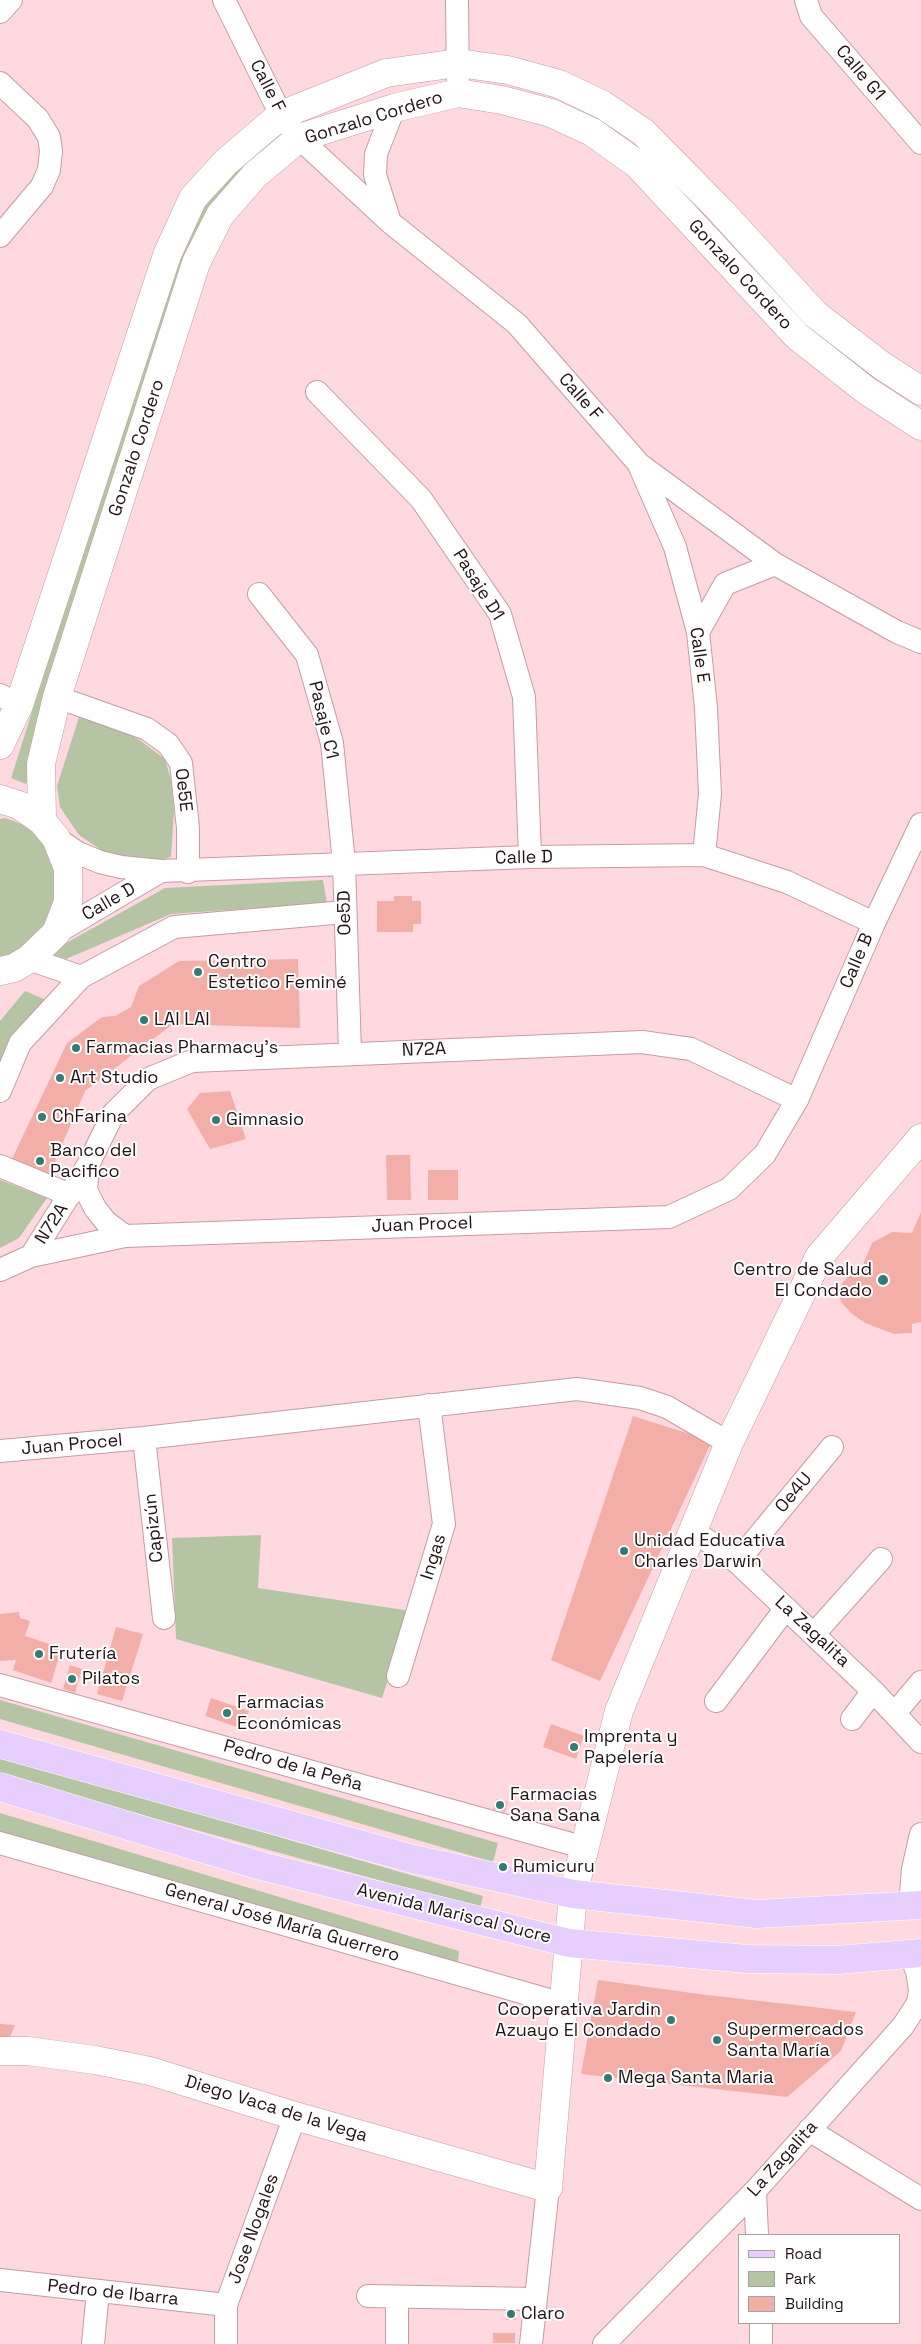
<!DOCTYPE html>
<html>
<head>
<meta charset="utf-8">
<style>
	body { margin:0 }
	#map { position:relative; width:921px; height:2344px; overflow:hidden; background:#ffd9df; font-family:"Space Grotesk",sans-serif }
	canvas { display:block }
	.legend { position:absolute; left:738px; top:2234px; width:162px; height:90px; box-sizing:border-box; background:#fff; border:1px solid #a7a1a2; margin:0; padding:6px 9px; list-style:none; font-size:15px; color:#231316 }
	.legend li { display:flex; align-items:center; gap:10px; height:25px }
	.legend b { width:25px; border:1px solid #a7a1a2 }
</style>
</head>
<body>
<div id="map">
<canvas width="921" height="2344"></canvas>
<ul class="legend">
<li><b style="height:6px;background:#e6cefe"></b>Road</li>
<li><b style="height:14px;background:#b5c4a2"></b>Park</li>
<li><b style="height:14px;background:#f3afa7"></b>Building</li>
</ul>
</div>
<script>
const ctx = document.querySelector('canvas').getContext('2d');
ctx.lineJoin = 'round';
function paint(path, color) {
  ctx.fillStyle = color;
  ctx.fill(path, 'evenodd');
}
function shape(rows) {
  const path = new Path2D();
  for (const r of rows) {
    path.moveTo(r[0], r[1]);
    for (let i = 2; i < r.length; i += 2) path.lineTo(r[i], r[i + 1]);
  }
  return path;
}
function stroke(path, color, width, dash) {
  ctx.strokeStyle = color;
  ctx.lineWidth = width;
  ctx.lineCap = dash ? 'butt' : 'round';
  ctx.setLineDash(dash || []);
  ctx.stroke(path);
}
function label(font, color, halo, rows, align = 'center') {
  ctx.font = font + ' "Space Grotesk",sans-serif';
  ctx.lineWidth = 4;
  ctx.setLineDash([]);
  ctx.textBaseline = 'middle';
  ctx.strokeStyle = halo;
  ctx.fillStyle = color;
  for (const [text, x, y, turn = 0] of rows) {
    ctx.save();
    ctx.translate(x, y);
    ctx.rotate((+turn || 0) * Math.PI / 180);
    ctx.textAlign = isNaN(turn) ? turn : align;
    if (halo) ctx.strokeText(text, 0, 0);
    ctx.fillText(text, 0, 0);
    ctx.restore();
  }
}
paint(shape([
	[268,138,280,149,191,263,26,784,11,778,177,257,202,208,246,158],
	[81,711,102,719,138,739,165,759,171,780,174,811,171,857,158,861,146,861,104,852,79,835,60,807,57,786],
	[5,818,30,827,50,851,58,878,49,924,25,951,0,964,0,819],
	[323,880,327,903,171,914,66,959,48,953,165,888],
	[25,991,46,1000,0,1067,0,1021],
	[0,1180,47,1198,19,1238,0,1248],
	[261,1535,258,1588,411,1611,382,1698,176,1639,172,1538],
	[0,1700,498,1843,493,1862,0,1719],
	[0,1756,483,1896,480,1908,0,1776],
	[0,1813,459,1951,458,1962,0,1831]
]), '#b5c4a2');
paint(shape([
	[394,896,412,896,412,901,421,901,421,924,413,924,413,932,377,932,377,901,394,901],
	[298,959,300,1028,173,1024,85,1091,46,1182,10,1163,67,1043,102,1017,115,1016,131,1007,139,986,179,961],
	[230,1091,246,1139,210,1149,187,1109,200,1093],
	[386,1155,410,1155,411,1200,387,1200],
	[428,1170,458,1170,458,1200,428,1200],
	[921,1212,921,1322,912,1324,912,1333,894,1334,865,1323,851,1313,841,1302,838,1289,851,1272,863,1271,864,1262,872,1243,892,1232,912,1233],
	[633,1416,712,1441,600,1681,551,1660],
	[19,1612,20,1618,30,1621,25,1636,62,1648,51,1683,13,1670,16,1660,0,1661,0,1614],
	[116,1627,143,1634,122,1701,97,1694],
	[70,1665,82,1669,75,1693,63,1689],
	[211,1698,249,1711,243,1729,205,1716],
	[551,1724,584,1736,576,1759,543,1747],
	[496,1799,508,1802,505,1812,493,1809],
	[598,1980,699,1994,856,2012,841,2051,787,2097,581,2074],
	[0,2024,15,2025,10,2037,0,2037],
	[506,2308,515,2308,516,2320,506,2320],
	[493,2333,515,2333,515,2343,493,2343]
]), '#f3afa7');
const street = shape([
	[224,0,281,115,299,138,391,223,517,324,639,464,775,564,897,632,921,642],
	[457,0,458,93],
	[806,0,811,16,921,143],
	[0,12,11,0],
	[0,83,38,119,49,137,51,151,49,170,42,186,0,236],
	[390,222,375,175,376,154,394,108],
	[317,392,421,499,500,614,524,697,530,857],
	[639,465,675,547,698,632,706,708,710,794,704,855],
	[259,594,307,655,332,743,344,863,350,1053],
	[698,632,725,584,775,564],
	[0,695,19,705],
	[57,697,147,729,168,744,181,763,188,828,188,872],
	[56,838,78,853,100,862,121,867,161,871,530,857,704,855,787,882,874,923],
	[56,933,161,871],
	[29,959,81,977],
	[0,1091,20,1043,81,977,174,927,345,912],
	[0,1166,70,1195],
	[88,1166,86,1190,95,1208,106,1222,125,1236],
	[31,1256,88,1165,113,1114,148,1079,192,1061,642,1042,691,1049,797,1100],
	[0,1270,31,1256,125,1236,669,1217,729,1189,765,1154,797,1100,874,923,921,824],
	[144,1438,164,1618],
	[0,1451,144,1438,577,1389,640,1398,667,1407,729,1443],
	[694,1531,737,1562,873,1691,921,1742],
	[737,1562,832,1447],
	[814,1634,881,1559],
	[398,1676,444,1524,429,1405],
	[0,1685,586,1848],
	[716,1701,786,1608],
	[895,1713,921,1682],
	[852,1719,873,1691],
	[0,1843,563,2004],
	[910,1906,913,1869,921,1834],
	[809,2130,921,2199],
	[755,2191,757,2235],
	[0,2280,226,2305],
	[368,2296,535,2299],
	[397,2297,397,2344],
	[761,2323,761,2344],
	[93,2344,98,2291],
	[226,2344,226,2305,295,2116],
	[531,2344,548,2188],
	[604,2344,755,2191,903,2026,918,2003,920,1990,917,1971,910,1955]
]);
const secondary = shape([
	[0,745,19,705,167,255,193,198,226,162,281,115,386,73,458,63,508,70,559,84,603,105,643,132,720,210,815,314,881,365,921,391],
	[0,799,19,805,42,821,56,838,68,868,68,902,56,933,29,959,14,968,0,971],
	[42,821,41,764,57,697,196,263,220,215,255,175,299,138,394,108,458,93,502,100,551,113,592,132,637,164,797,336,867,391,921,426],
	[0,2051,28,2051,95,2060,150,2071,295,2116,548,2188,573,1894,619,1711,729,1443,819,1257,921,1138]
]);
const primary = shape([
	[0,1744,413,1859,573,1894,757,1914,921,1905],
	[0,1787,261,1866,569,1943,747,1959,838,1960,921,1953]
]);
stroke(street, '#c79ba2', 24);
stroke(secondary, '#c79ba2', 29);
stroke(primary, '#fff', 29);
stroke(street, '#fff', 22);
stroke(secondary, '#fff', 28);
stroke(primary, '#e6cefe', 28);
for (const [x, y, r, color] of [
	[198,972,5,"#337b74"],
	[144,1020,5,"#337b74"],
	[76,1048,5,"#337b74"],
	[60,1078,5,"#337b74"],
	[42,1117,5,"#337b74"],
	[216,1120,5,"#337b74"],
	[40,1161,5,"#337b74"],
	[883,1280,6,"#337b74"],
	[624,1551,5,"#337b74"],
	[39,1654,5,"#337b74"],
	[72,1679,5,"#337b74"],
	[227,1713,5,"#337b74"],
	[574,1747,5,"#337b74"],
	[500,1805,5,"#337b74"],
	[503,1867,5,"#337b74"],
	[671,2020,5,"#337b74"],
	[717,2040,5,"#337b74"],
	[608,2078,5,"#337b74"],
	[511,2314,5,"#337b74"]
]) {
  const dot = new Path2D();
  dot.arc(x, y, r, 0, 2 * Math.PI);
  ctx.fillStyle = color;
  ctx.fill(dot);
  stroke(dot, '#fff', 2);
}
label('18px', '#231316', '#fff', [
	["Calle G1",860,73,50],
	["Calle F",267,86,63],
	["Gonzalo Cordero",374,118,-17],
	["Gonzalo Cordero",740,275,47],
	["Calle F",580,397,49],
	["Gonzalo Cordero",137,448,-72],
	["Pasaje D1",478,585,58],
	["Calle E",699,655,82],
	["Pasaje C1",323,720,77],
	["Oe5E",183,790,83],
	["Calle D",524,858,-1],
	["Calle D",109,902,-30],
	["Oe5D",345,913,-91],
	["Calle B",857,961,-67],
	["N72A",424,1050,-2],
	["N72A",52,1224,-57],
	["Juan Procel",422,1225,-2],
	["Juan Procel",72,1445,-5],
	["Oe4U",794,1493,-50],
	["Capizún",154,1528,-96],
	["Ingas",434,1557,-73],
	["La Zagalita",812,1632,43],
	["Pedro de la Peña",293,1766,16],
	["Avenida Mariscal Sucre",454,1914,14],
	["General José María Guerrero",282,1923,16],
	["Diego Vaca de la Vega",276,2109,17],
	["La Zagalita",783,2159,-48],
	["Jose Nogales",254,2229,-70],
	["Pedro de Ibarra",113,2293,6]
]);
label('18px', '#231316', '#fff', [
	["Centro",208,962],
	["Estetico Feminé",208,983],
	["LAI LAI",154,1020],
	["Farmacias Pharmacy's",86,1048],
	["Art Studio",70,1078],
	["ChFarina",52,1117],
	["Gimnasio",226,1120],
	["Banco del",50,1151],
	["Pacifico",50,1172],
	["Centro de Salud",872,1270,"right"],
	["El Condado",872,1291,"right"],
	["Unidad Educativa",634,1541],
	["Charles Darwin",634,1562],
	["Frutería",49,1654],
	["Pilatos",82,1679],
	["Farmacias",237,1703],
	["Económicas",237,1724],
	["Imprenta y",584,1737],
	["Papelería",584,1758],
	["Farmacias",510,1795],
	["Sana Sana",510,1816],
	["Rumicuru",513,1867],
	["Cooperativa Jardin",661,2010,"right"],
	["Azuayo El Condado",661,2031,"right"],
	["Supermercados",727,2030],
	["Santa María",727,2051],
	["Mega Santa Maria",618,2078],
	["Claro",521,2314]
], 'left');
</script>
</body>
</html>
